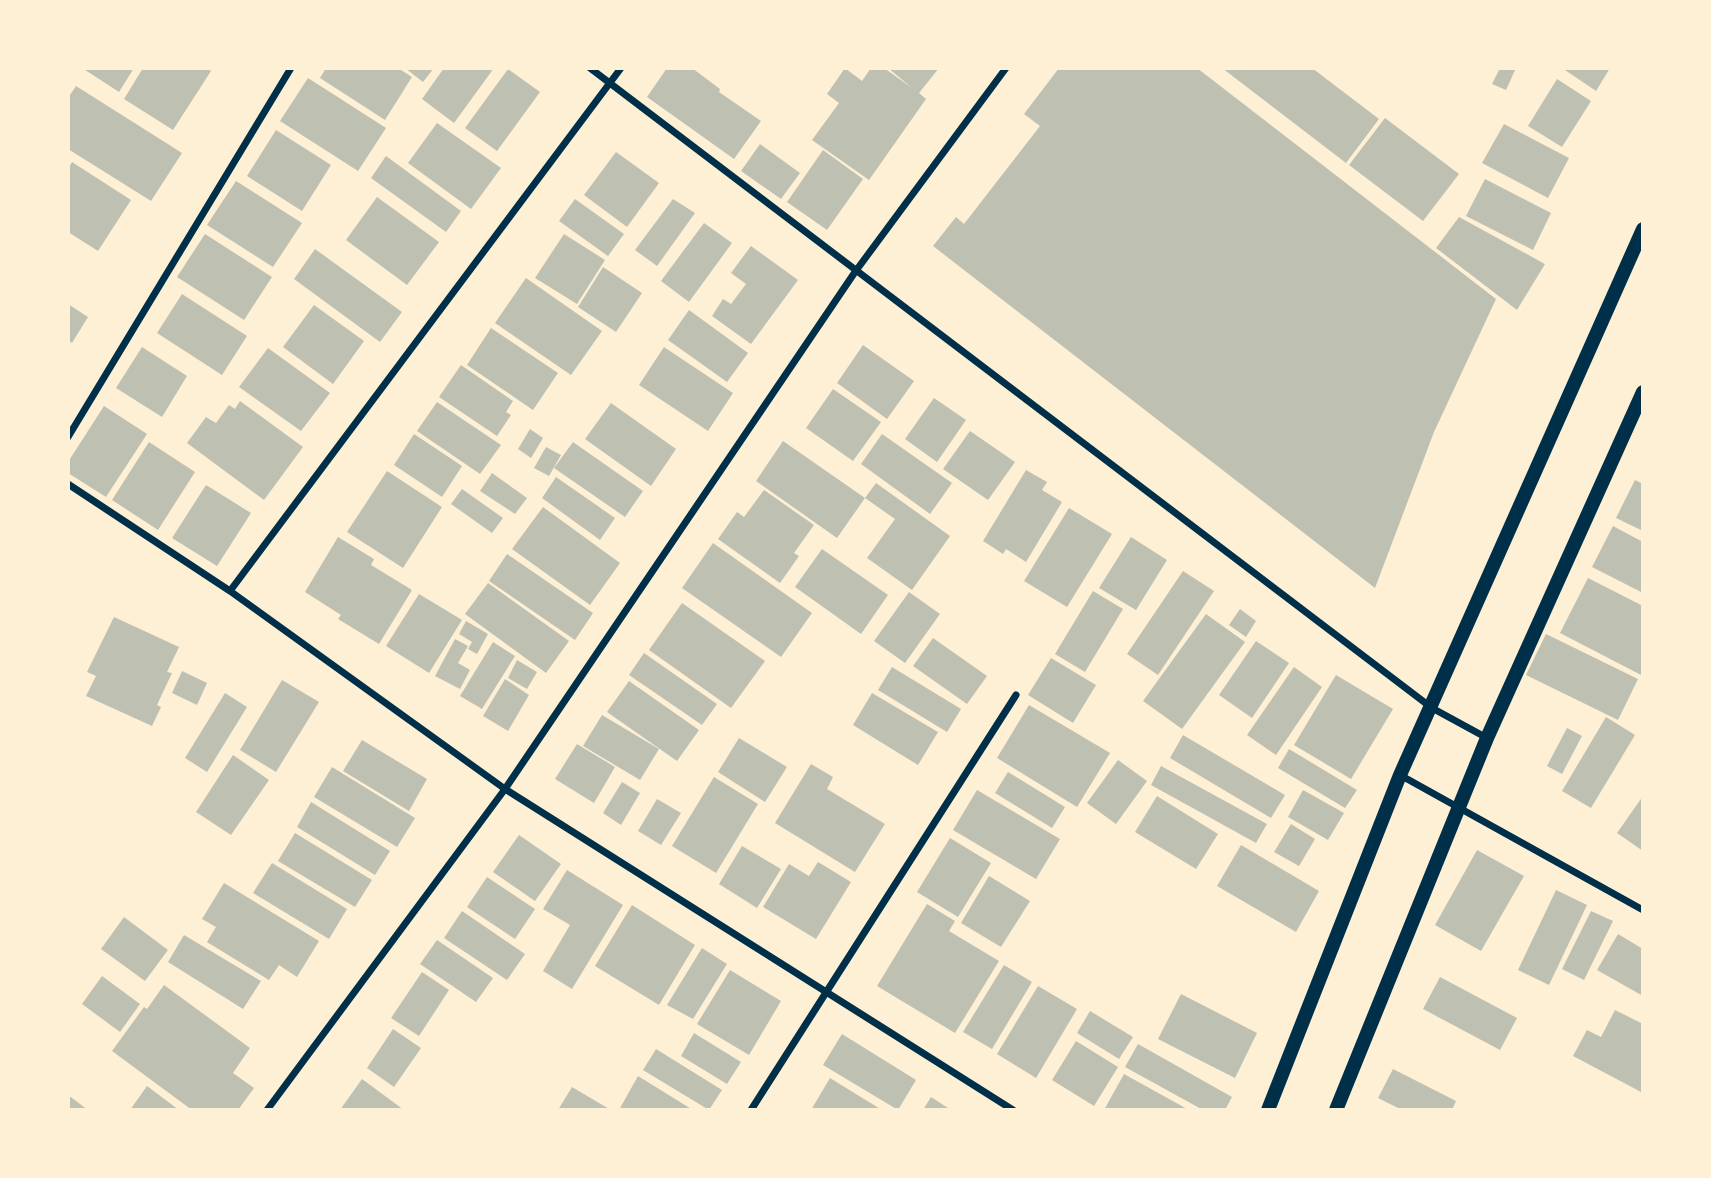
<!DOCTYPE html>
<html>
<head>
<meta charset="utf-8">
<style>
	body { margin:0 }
	#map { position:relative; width:1711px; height:1178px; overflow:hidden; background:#fdf0d5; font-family:Commissioner,sans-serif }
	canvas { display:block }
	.frame { position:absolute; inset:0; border:70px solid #fdf0d5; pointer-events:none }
</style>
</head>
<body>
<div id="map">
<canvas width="1711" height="1178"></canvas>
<div class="frame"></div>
</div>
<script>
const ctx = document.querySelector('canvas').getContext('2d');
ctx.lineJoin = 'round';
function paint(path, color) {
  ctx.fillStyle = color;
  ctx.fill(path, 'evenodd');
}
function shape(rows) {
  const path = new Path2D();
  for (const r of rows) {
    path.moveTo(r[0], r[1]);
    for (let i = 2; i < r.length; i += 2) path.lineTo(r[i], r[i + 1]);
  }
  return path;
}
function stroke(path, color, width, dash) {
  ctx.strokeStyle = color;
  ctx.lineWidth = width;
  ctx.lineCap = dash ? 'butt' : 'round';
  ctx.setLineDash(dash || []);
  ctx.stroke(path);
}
paint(shape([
	[82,68,134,68,119,92],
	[143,68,206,68,211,71,173,130,124,99],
	[326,68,398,68,412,77,385,120,320,78],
	[405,68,434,68,423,82],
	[444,68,494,68,454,123,422,99],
	[667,68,692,68,720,89,719,92,761,121,734,159,647,97],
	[845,68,862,81,871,68,884,68,912,88,888,68,939,68,919,93,926,99,869,180,812,140,839,103,827,94],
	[1059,68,1197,68,1496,299,1434,432,1375,588,933,246,956,217,964,224,1040,126,1024,114],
	[1222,68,1312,68,1379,119,1346,163],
	[1500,68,1516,68,1506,90,1492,84],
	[1562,68,1610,68,1596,91],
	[508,69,540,92,497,151,465,128],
	[308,78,386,128,358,171,280,121],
	[1557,79,1591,101,1562,147,1528,126],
	[76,86,182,153,151,201,68,149,68,98],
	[1385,118,1459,174,1423,221,1349,165],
	[437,123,501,168,471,209,408,163],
	[1504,124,1569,158,1548,198,1482,163],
	[276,130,331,165,302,211,247,176],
	[760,144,800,173,781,199,741,171],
	[823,150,863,179,827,230,787,202],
	[616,152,659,183,627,227,584,195],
	[386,156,461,211,446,232,371,178],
	[72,162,131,200,98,251,68,232,68,169],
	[1485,179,1551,213,1533,250,1466,216],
	[236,181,302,223,273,267,207,225],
	[377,197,439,242,407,285,346,240],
	[575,199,624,234,608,256,559,221],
	[673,199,695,213,657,266,635,250],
	[1459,217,1545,264,1517,310,1436,248],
	[704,223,732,243,689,302,661,281],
	[205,234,272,277,244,320,177,277],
	[564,234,605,260,577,304,535,278],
	[751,246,798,280,751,344,712,316,723,299,731,304,746,284,731,273],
	[315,249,402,312,380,342,294,279],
	[603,267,642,293,616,332,578,307],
	[526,278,602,331,571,375,495,323],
	[182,294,247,336,222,375,157,333],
	[68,304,88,317,72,343,68,340],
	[314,305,364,341,333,384,283,347],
	[689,310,748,353,727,382,668,340],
	[491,328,558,373,533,410,467,365],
	[863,345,914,381,887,419,837,383],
	[142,347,187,376,162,417,116,388],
	[664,347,733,393,708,431,639,385],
	[268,348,330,393,301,431,239,387],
	[461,365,513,401,506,412,511,415,497,436,439,397],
	[833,389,881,422,853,461,806,428],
	[934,398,966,420,937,462,905,439],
	[240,401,303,447,264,500,187,443,206,417,216,423,229,405,235,409],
	[437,402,501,445,480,474,417,431],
	[611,403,676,449,651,486,585,439],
	[104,406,147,434,106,497,68,473,68,462],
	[530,429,543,438,531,458,518,449],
	[970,431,1015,462,988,500,943,469],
	[414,434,462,466,442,497,394,465],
	[882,434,952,483,930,514,861,464],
	[783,441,865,498,837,538,756,481],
	[149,442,195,472,158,530,112,500],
	[573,442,643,491,625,517,554,468],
	[546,447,561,455,549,476,534,468],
	[1026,470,1047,482,1042,490,1062,502,1026,562,1006,549,1003,554,983,541],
	[387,471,442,507,403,568,347,532],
	[492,473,527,498,515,514,480,491],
	[556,477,615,518,600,540,542,498],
	[1635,480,1643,484,1643,531,1616,518],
	[876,483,950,536,912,590,867,558,895,519,865,498],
	[206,485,251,513,217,566,172,538],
	[462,489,503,518,492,533,451,504],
	[764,490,814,525,794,553,799,556,780,583,718,539,737,512,744,517],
	[543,507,620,563,590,605,512,549],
	[1069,508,1112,534,1067,607,1024,581],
	[1613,526,1643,542,1643,593,1592,567],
	[338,537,374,559,371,565,412,590,379,644,338,619,341,615,305,592],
	[1131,537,1167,560,1136,610,1099,588],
	[713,543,812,613,781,657,682,588],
	[822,549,888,595,861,634,795,587],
	[507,554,593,613,575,640,489,581],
	[1183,571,1214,591,1158,675,1127,654],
	[1588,578,1643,606,1643,676,1560,633],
	[488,583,569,641,546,673,465,614],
	[1093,591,1123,609,1085,672,1055,654],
	[909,592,940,614,905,663,874,641],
	[419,594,462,620,429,673,386,646],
	[682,603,765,661,731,708,649,650],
	[1240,609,1256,621,1246,637,1229,625],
	[1206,614,1245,642,1182,729,1143,701],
	[114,617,179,647,167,672,172,673,157,705,161,707,152,726,86,696,96,676,87,672],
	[466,621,488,634,477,654,468,649,472,642,459,634],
	[1546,634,1638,679,1618,720,1526,675],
	[933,638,987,676,967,704,913,666],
	[455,639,468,646,458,663,470,670,460,689,435,676],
	[1256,641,1289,663,1252,718,1219,695],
	[493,642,515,656,482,709,460,696],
	[644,653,717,704,702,725,629,675],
	[1051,658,1096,685,1073,723,1028,695],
	[517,660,537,672,527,689,508,678],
	[892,667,961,709,947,732,878,690],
	[1294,667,1322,687,1276,755,1247,735],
	[182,671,207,683,197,705,172,693],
	[1336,675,1393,709,1351,779,1294,745],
	[505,679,529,695,508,731,483,716],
	[282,680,319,702,276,772,240,750],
	[629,681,699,730,677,761,607,712],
	[225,693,247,707,207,772,185,758],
	[872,693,938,732,918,765,853,725],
	[1029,705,1110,753,1077,807,997,758],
	[602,715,659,749,640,780,583,746],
	[1606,717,1635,735,1591,808,1562,791],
	[1567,728,1582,736,1562,774,1547,766],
	[1183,735,1285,795,1271,818,1170,758],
	[739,738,787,767,765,802,718,772],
	[362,740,427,779,409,811,343,771],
	[577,744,615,767,594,803,555,779],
	[1289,749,1357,790,1345,808,1278,768],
	[233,755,269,780,231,835,196,812],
	[1118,760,1147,781,1116,824,1087,803],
	[811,764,833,777,827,789,885,824,855,872,775,823],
	[1161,766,1267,824,1256,843,1151,785],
	[332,767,415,818,397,847,314,797],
	[1008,772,1065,807,1052,828,995,793],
	[714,777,758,804,716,873,672,846],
	[622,782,640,793,621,825,603,813],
	[977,790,1060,839,1036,879,953,830],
	[1303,790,1344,813,1328,840,1288,817],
	[1157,796,1218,834,1196,869,1135,832],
	[1643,796,1643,851,1617,833],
	[657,799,681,813,661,845,638,831],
	[311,802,390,851,375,875,297,827],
	[1291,824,1315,839,1299,866,1274,852],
	[295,833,372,880,355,907,278,861],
	[519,835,561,864,535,901,493,872],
	[950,838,991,863,958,917,917,892],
	[1241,845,1319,891,1296,932,1217,886],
	[742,846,781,869,757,908,719,884],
	[1477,850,1524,876,1481,951,1435,925],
	[818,862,851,882,816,939,763,907,789,864,809,876],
	[272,863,347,909,329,939,253,893],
	[567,870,623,905,572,989,543,971,570,925,543,909],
	[989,876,1030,901,1001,947,961,923],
	[487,877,535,909,515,939,467,907],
	[224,883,319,941,297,977,279,965,269,980,207,942,216,927,202,919],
	[1556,890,1587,905,1549,985,1518,970],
	[927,904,955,921,949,931,999,961,955,1033,877,986],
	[632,905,695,945,659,1005,595,966],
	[462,911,525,954,507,980,444,938],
	[1591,911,1613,921,1584,980,1562,969],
	[124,917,168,950,145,981,101,949],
	[1618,934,1643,949,1643,996,1597,970],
	[184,935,261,981,243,1009,168,962],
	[437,940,493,978,476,1002,420,964],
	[702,948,727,964,693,1019,667,1005],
	[1004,965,1032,982,992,1049,963,1032],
	[730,970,781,1001,749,1055,697,1024],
	[422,972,449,990,419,1036,391,1018],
	[102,976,140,1004,120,1032,82,1004],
	[1440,977,1517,1018,1500,1050,1423,1009],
	[164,985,250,1048,233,1073,254,1088,238,1110,192,1110,112,1051,144,1007,147,1009],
	[1038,986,1077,1009,1036,1078,997,1054],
	[1181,994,1257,1033,1235,1078,1158,1039],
	[1615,1010,1643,1024,1643,1093,1573,1056,1587,1030,1601,1037],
	[1090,1011,1133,1037,1119,1059,1077,1033],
	[393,1029,421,1048,394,1087,367,1068],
	[694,1033,741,1062,727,1084,681,1056],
	[842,1034,916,1080,898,1110,823,1065],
	[1076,1041,1118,1067,1094,1106,1052,1080],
	[1138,1044,1232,1097,1225,1110,1203,1110,1125,1067],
	[656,1049,722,1090,709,1110,643,1070],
	[1393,1069,1456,1101,1452,1110,1402,1110,1378,1098],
	[1124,1074,1189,1110,1104,1110],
	[638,1076,693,1110,619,1110],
	[830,1078,882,1110,811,1110],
	[362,1079,404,1110,340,1110],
	[147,1086,179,1110,130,1110],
	[572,1087,611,1110,558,1110],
	[68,1095,88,1110,68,1110],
	[931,1097,951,1110,923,1110]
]), '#bec0b2');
stroke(shape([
	[590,68,1432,708,1487,738],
	[68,437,291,68],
	[68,484,230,591,505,789,1013,1110],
	[230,591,621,68],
	[1400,775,1643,910],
	[267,1110,505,789,855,272,1006,68],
	[751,1110,1016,695]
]), '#003049', 7);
stroke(shape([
	[1268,1110,1400,775,1643,229],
	[1336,1110,1487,738,1643,392]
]), '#003049', 14);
</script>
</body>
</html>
